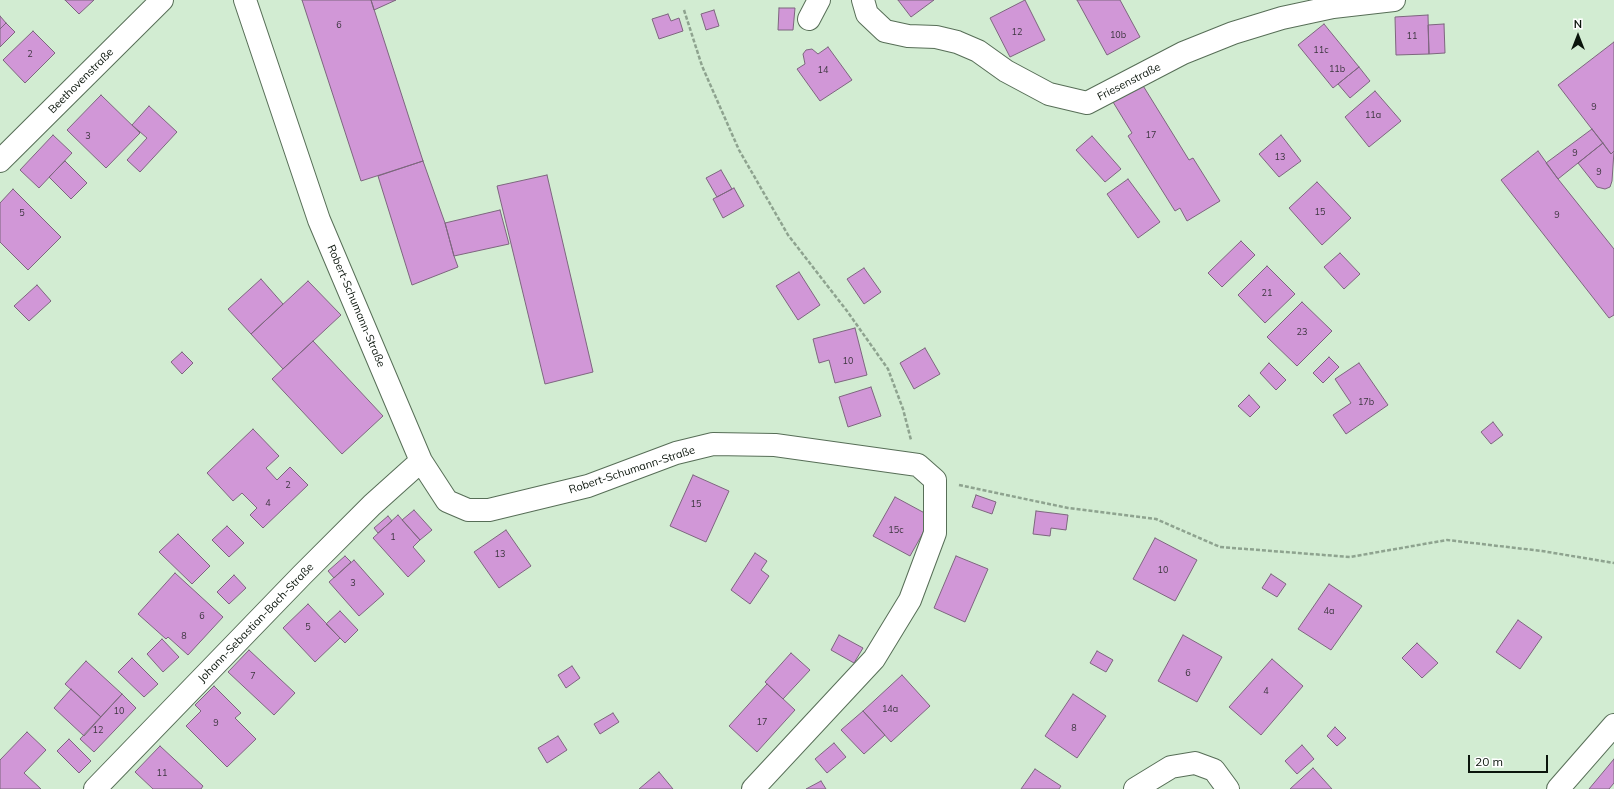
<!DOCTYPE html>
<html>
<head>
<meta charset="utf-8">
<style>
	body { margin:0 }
	#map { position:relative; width:1614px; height:789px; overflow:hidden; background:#d2ecd2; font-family:Mulish,sans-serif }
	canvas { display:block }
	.north { position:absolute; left:1558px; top:16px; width:40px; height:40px; -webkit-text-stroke:3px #fff; paint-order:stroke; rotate:0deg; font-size:11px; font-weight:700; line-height:16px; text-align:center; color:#0b150c }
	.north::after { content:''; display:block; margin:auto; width:14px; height:18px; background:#0b150c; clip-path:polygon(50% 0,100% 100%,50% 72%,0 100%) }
	.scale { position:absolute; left:1468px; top:755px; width:80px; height:18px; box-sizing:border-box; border:2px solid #0b150c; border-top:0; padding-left:5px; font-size:12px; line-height:14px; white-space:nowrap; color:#0b150c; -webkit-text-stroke:3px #fff; paint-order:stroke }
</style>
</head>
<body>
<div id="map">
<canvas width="1614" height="789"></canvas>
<div class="north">N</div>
<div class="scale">20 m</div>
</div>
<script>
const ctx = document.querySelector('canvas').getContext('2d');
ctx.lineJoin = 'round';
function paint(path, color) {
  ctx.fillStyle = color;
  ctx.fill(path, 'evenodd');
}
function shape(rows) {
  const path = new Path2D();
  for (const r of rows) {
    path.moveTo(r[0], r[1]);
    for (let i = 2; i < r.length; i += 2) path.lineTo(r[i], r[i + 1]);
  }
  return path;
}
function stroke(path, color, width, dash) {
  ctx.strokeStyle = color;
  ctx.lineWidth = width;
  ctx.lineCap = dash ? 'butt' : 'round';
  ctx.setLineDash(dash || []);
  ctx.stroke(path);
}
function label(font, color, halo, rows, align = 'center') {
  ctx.font = font + ' Mulish,sans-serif';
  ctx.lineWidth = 4;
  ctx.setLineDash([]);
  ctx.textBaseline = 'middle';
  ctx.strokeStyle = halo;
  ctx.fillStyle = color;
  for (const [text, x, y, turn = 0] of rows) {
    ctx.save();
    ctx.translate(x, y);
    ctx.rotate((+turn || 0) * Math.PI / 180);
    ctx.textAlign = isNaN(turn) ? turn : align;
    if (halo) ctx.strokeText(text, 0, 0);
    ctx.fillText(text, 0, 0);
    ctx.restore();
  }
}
const building = shape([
	[65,0,94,0,79,14,65,0],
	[302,0,371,0,423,161,361,181,302,0],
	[371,0,396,0,374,10,371,0],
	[898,0,934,0,911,17,898,0],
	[1025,0,1045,40,1010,57,990,18,1025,0],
	[1077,0,1120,0,1140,37,1107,55,1077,0],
	[779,8,795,8,793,30,778,30,779,8],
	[714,10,719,26,706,30,701,14,714,10],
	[668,14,671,21,679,18,683,31,659,39,652,19,668,14],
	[1428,15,1429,54,1396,55,1395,17,1428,15],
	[0,16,6,23,0,29,0,16],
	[6,23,15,32,0,47,0,29,6,23],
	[1324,24,1359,67,1333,88,1298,45,1324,24],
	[1444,24,1445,53,1429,54,1428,25,1444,24],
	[33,31,55,53,25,83,3,60,33,31],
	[1614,42,1614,151,1611,154,1558,85,1614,42],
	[828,47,852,80,820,101,797,69,805,64,803,54,806,50,812,49,818,54,828,47],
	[1359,67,1370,81,1350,98,1338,84,1359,67],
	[1142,84,1189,160,1193,158,1220,201,1187,221,1180,208,1175,211,1128,136,1132,133,1113,102,1142,84],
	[1375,91,1401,121,1369,147,1345,117,1375,91],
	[101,95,140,133,106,168,67,130,101,95],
	[149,106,177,132,140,172,127,160,147,138,132,125,149,106],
	[1592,129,1603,143,1558,179,1546,163,1592,129],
	[53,135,72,153,39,188,20,170,53,135],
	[1281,135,1301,161,1279,177,1259,154,1281,135],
	[1092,136,1121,169,1105,182,1076,150,1092,136],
	[1603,143,1611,154,1614,151,1612,181,1610,187,1605,189,1597,187,1578,163,1603,143],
	[1538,151,1558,179,1614,249,1614,315,1609,318,1501,180,1538,151],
	[65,161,87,183,71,199,49,177,65,161],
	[423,161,445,223,454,256,458,267,412,285,378,176,423,161],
	[721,170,732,189,717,197,706,178,721,170],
	[547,175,593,372,545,384,497,186,547,175],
	[1128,179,1160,222,1138,238,1107,194,1128,179],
	[1317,182,1351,218,1322,245,1289,208,1317,182],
	[734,188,744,206,723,218,713,199,734,188],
	[13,189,61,237,28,270,0,242,0,203,13,189],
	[500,210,509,244,454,256,445,223,500,210],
	[1241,241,1255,255,1222,287,1208,273,1241,241],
	[1340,253,1360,274,1344,289,1324,267,1340,253],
	[1267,266,1295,294,1265,323,1238,295,1267,266],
	[864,268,881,292,864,304,847,279,864,268],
	[799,272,820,305,798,320,776,286,799,272],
	[261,279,283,304,251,334,228,309,261,279],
	[308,281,341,315,283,369,251,334,308,281],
	[37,285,51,301,29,321,14,306,37,285],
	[1302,302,1332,331,1297,366,1267,337,1302,302],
	[855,328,867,375,835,383,829,360,819,363,813,339,855,328],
	[313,341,383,416,342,454,272,379,313,341],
	[925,348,940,374,914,389,900,363,925,348],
	[182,352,193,363,182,374,171,362,182,352],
	[1329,357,1339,367,1323,383,1313,373,1329,357],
	[1269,363,1286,380,1276,390,1260,373,1269,363],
	[1359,363,1388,405,1346,434,1333,415,1351,403,1335,379,1359,363],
	[871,387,881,416,848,427,839,397,871,387],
	[1249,395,1260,407,1250,417,1238,406,1249,395],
	[1493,422,1503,435,1491,444,1481,432,1493,422],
	[253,429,279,456,266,468,277,480,290,467,308,485,263,528,250,515,257,508,242,493,233,501,207,473,253,429],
	[693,475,729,491,706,542,670,526,693,475],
	[976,495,996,502,992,514,972,507,976,495],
	[895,497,932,517,910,556,873,536,895,497],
	[414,510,432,530,420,540,402,520,414,510],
	[1036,511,1068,515,1066,530,1051,528,1050,536,1033,534,1036,511],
	[398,515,420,540,413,547,425,561,408,577,373,538,398,515],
	[388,516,392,521,378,533,374,528,388,516],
	[227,526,244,543,229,557,212,540,227,526],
	[506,530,531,566,499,588,474,552,506,530],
	[178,534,210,566,192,584,159,552,178,534],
	[1155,538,1197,560,1175,601,1133,579,1155,538],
	[755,553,767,561,761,570,769,576,750,604,731,590,755,553],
	[345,556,351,562,334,578,328,571,345,556],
	[956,556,988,569,965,622,934,608,956,556],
	[354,560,384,594,359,616,329,582,354,560],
	[175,573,223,617,188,655,168,637,166,639,138,614,175,573],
	[1271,574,1286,584,1277,597,1262,588,1271,574],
	[234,575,246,588,229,604,217,592,234,575],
	[1329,584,1362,606,1331,650,1298,629,1329,584],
	[308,604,340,638,315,662,283,628,308,604],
	[340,611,358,630,345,643,326,624,340,611],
	[1518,620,1542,637,1520,669,1496,652,1518,620],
	[839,635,863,648,854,663,831,650,839,635],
	[1183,635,1222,657,1197,702,1158,681,1183,635],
	[162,639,179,657,163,672,147,654,162,639],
	[1417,643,1438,663,1422,678,1402,658,1417,643],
	[249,650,295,693,274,715,228,672,249,650],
	[1097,651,1113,660,1106,672,1090,663,1097,651],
	[791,653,810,670,783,699,765,682,791,653],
	[132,658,158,684,144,697,118,672,132,658],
	[1272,659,1303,686,1261,735,1229,707,1272,659],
	[86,661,122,694,101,717,65,684,86,661],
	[572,666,580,678,566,688,558,675,572,666],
	[902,675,930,706,891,742,863,711,902,675],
	[767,684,795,710,757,752,729,726,767,684],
	[214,686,241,713,235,718,256,739,227,767,186,726,201,711,195,705,214,686],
	[71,689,101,717,84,736,54,708,71,689],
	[122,694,136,708,94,752,80,739,122,694],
	[1073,694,1106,716,1077,758,1045,736,1073,694],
	[863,711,885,735,864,754,841,730,863,711],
	[613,713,619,722,600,734,594,724,613,713],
	[1335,727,1346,738,1337,746,1327,736,1335,727],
	[27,732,46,750,24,773,41,789,0,789,0,760,27,732],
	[558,736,567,750,547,763,538,748,558,736],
	[69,739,91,761,79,773,57,751,69,739],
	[834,743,846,757,827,773,815,759,834,743],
	[1302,745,1314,759,1297,774,1285,761,1302,745],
	[160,746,203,786,201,789,153,789,135,772,160,746],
	[1614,759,1614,783,1609,789,1589,789,1614,759],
	[1313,768,1332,789,1290,789,1313,768],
	[1035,769,1061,786,1059,789,1021,789,1035,769],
	[659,772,673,789,639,789,659,772],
	[821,781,826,789,806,789,821,781]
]);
paint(building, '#d197d7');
stroke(building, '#7d667e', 1);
const minor = shape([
	[245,0,319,220,421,461,447,501,468,510,489,510,588,486,676,453,713,444,775,445,918,465,935,480,935,533,910,600,874,659,753,789],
	[863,0,867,14,885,31,908,36,936,37,957,42,978,51,1006,71,1049,94,1087,103,1183,53,1233,33,1282,18,1333,7,1394,0],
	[809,19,819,0],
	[0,161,162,0],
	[95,789,302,575,372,505,421,461],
	[1135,789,1171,767,1195,763,1214,770,1228,789],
	[1558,789,1614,725]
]);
stroke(minor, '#576e57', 24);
stroke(shape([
	[684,10,702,66,739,150,788,235,847,311,888,369,903,409,911,440],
	[959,485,1068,508,1156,519,1220,547,1350,557,1447,540,1542,551,1614,563]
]), '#8ea38f', 2.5, [4, 2]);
stroke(minor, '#fff', 22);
label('9px', '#3c363f', null, [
	["6",339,25],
	["12",1017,32],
	["10b",1118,35],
	["11",1412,36],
	["11c",1321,50],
	["2",30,54],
	["11b",1337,69],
	["14",823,70],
	["9",1594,107],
	["11a",1373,115],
	["17",1151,135],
	["3",88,136],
	["9",1575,153],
	["13",1280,157],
	["9",1599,172],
	["15",1320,212],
	["5",22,213],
	["9",1557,215],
	["21",1267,293],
	["23",1302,332],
	["10",848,361],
	["17b",1366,402],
	["2",288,485],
	["4",268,503],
	["15",696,504],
	["15c",896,530],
	["1",393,537],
	["13",500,554],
	["10",1163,570],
	["3",353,583],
	["4a",1329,611],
	["6",202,616],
	["5",308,627],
	["8",184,636],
	["6",1188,673],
	["7",253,676],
	["4",1266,691],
	["14a",890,709],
	["10",119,711],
	["17",762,722],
	["9",216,723],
	["8",1074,728],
	["12",98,730],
	["11",162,773]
]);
label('11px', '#0b150c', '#fff', [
	["Beethovenstraße",81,81,-45],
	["Friesenstraße",1129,82,-27],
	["Robert-Schumann-Straße",356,306,67],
	["Robert-Schumann-Straße",632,470,-18],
	["Johann-Sebastian-Bach-Straße",256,623,-46]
]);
</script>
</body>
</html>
